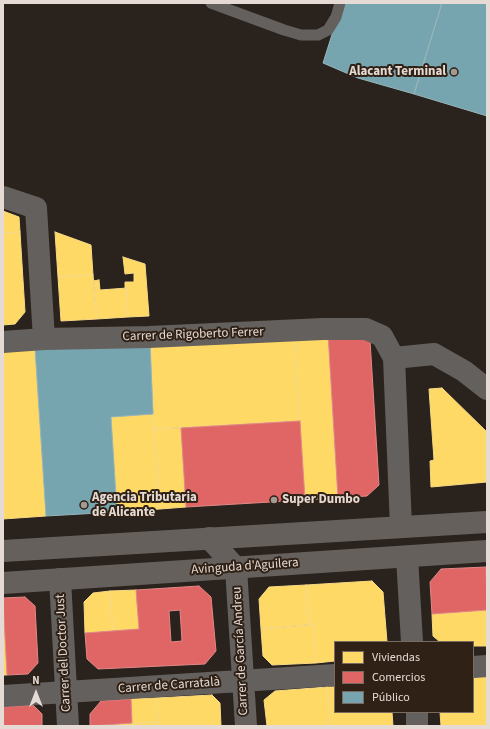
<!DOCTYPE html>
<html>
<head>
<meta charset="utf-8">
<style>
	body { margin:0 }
	#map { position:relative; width:490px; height:729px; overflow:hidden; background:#2a221c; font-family:"Source Sans 3",sans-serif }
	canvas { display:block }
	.frame { position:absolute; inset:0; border:4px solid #e5dbd4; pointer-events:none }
	.legend { position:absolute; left:334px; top:641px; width:140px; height:72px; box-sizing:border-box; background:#302116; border:1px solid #786b62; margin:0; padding:5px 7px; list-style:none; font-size:12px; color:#e5dbd4 }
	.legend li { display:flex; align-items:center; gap:8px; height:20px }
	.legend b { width:20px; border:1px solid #786b62 }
	.north { position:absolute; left:16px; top:673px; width:40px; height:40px; -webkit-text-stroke:3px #302116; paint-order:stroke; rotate:0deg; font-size:11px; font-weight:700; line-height:16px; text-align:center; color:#e5dbd4 }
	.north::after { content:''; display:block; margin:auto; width:14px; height:18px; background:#e5dbd4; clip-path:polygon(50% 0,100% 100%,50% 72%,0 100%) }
</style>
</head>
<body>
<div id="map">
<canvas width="490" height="729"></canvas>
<div class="frame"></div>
<ul class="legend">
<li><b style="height:11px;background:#ffd966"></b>Viviendas</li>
<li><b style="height:11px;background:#e06666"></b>Comercios</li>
<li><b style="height:11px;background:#76a5af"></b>Público</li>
</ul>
<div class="north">N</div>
</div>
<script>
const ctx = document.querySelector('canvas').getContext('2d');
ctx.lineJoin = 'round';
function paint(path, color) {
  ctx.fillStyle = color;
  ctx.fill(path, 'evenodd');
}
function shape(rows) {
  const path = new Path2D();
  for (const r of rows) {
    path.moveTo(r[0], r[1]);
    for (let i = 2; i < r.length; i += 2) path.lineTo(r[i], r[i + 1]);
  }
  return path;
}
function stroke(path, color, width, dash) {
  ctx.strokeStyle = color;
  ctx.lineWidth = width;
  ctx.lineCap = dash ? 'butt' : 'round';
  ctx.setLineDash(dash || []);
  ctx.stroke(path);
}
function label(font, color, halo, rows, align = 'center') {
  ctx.font = font + ' "Source Sans 3",sans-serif';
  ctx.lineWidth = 4;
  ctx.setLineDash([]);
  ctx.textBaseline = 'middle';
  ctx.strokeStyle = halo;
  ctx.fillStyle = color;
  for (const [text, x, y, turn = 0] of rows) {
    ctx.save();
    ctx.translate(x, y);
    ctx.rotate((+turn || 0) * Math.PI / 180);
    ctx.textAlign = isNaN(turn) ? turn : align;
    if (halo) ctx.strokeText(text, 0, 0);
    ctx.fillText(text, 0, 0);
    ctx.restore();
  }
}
const homes = shape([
	[3,211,19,217,20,232,3,233,3,211],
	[20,232,25,312,15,324,3,325,3,233,20,232],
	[55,232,91,245,93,275,58,277,55,232],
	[123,257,145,264,149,316,128,317,127,288,125,288,125,282,134,282,134,273,125,274,123,257],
	[93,275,97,319,61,321,58,277,93,275],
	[99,280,100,290,127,288,128,317,97,319,93,281,99,280],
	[294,333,300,421,154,429,150,341,294,333],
	[328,333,338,498,305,500,294,334,328,333],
	[35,348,46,516,3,519,3,350,35,348],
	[442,388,487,432,487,482,431,487,430,461,434,460,429,389,442,388],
	[153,414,160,509,117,512,111,417,153,414],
	[181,428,186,507,160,509,154,429,181,428],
	[372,581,383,592,387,642,335,642,335,661,316,663,314,624,309,625,306,585,372,581],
	[306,585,309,625,261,629,259,599,269,587,306,585],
	[136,590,139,629,113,631,110,591,136,590],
	[110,591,113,631,85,633,84,602,93,593,110,591],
	[3,598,7,675,3,675,3,598],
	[487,610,487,646,473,646,473,642,440,642,433,636,432,614,487,610],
	[314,624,316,663,272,665,263,656,261,629,314,624],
	[487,677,487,726,441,726,440,712,473,712,473,678,487,677],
	[327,687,330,726,267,726,264,700,275,691,327,687],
	[327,687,335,687,335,712,392,712,393,726,330,726,327,687],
	[212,695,220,703,221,726,157,726,156,698,212,695],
	[156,698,157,722,132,723,131,699,156,698],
	[157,722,157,726,90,726,132,723,157,722]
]);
paint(homes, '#ffd966');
stroke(homes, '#f7da87', 1);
const shops = shape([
	[328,333,370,340,379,485,367,496,338,498,328,333],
	[300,421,305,500,186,507,181,428,300,421],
	[486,567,487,610,432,614,430,582,441,569,486,567],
	[199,586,211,597,216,651,205,664,98,669,87,659,85,633,139,629,136,590,199,586],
	[180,610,182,641,171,642,169,611,180,610],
	[25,597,35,606,38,663,28,674,7,675,3,598,25,597],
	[131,699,132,723,90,726,90,714,101,701,131,699],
	[33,705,42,714,42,726,3,726,3,707,33,705]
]);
paint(shops, '#e06666');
stroke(shops, '#e28987', 1);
const public = shape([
	[342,3,442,3,414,94,358,78,323,63,342,3],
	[442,3,487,3,487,116,414,94,442,3],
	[150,341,153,414,111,417,117,512,46,516,35,348,150,341]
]);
paint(public, '#76a5af');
stroke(public, '#97b5ba', 1);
stroke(shape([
	[211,3,284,30,301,35,318,35,328,30,336,17,340,3]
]), '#64605d', 11);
stroke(shape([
	[3,197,36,208,44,339],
	[3,342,44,339,149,337,323,329,366,329,382,336,394,358,401,527],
	[394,358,434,354,464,371,487,389],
	[209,538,236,568,246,726],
	[407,557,412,642],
	[60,579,68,726],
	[473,667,487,666],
	[3,696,335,675],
	[417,712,417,726]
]), '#64605d', 22);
stroke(shape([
	[3,551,487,522],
	[3,583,487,551]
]), '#66605c', 22);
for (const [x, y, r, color] of [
	[454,72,4,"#a49a94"],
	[274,500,4,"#a49a94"],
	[84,505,4,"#a49a94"]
]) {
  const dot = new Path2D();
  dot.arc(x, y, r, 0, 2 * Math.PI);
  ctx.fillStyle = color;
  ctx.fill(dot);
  stroke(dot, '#302116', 1.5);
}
label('bold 13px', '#e5dbd4', '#302116', [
	["Alacant Terminal",446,72,"right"],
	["Agencia Tributaria",92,498],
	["de Alicante",92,513],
	["Super Dumbo",282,500]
], 'left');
label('13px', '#e5dbd4', '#302116', [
	["Carrer de Rigoberto Ferrer",193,335,-2],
	["Avinguda d'Aguilera",245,567,-4],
	["Carrer de García Andreu",241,651,-93],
	["Carrer del Doctor Just",64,653,-93],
	["Carrer de Carratalà",169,686,-4]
]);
</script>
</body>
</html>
